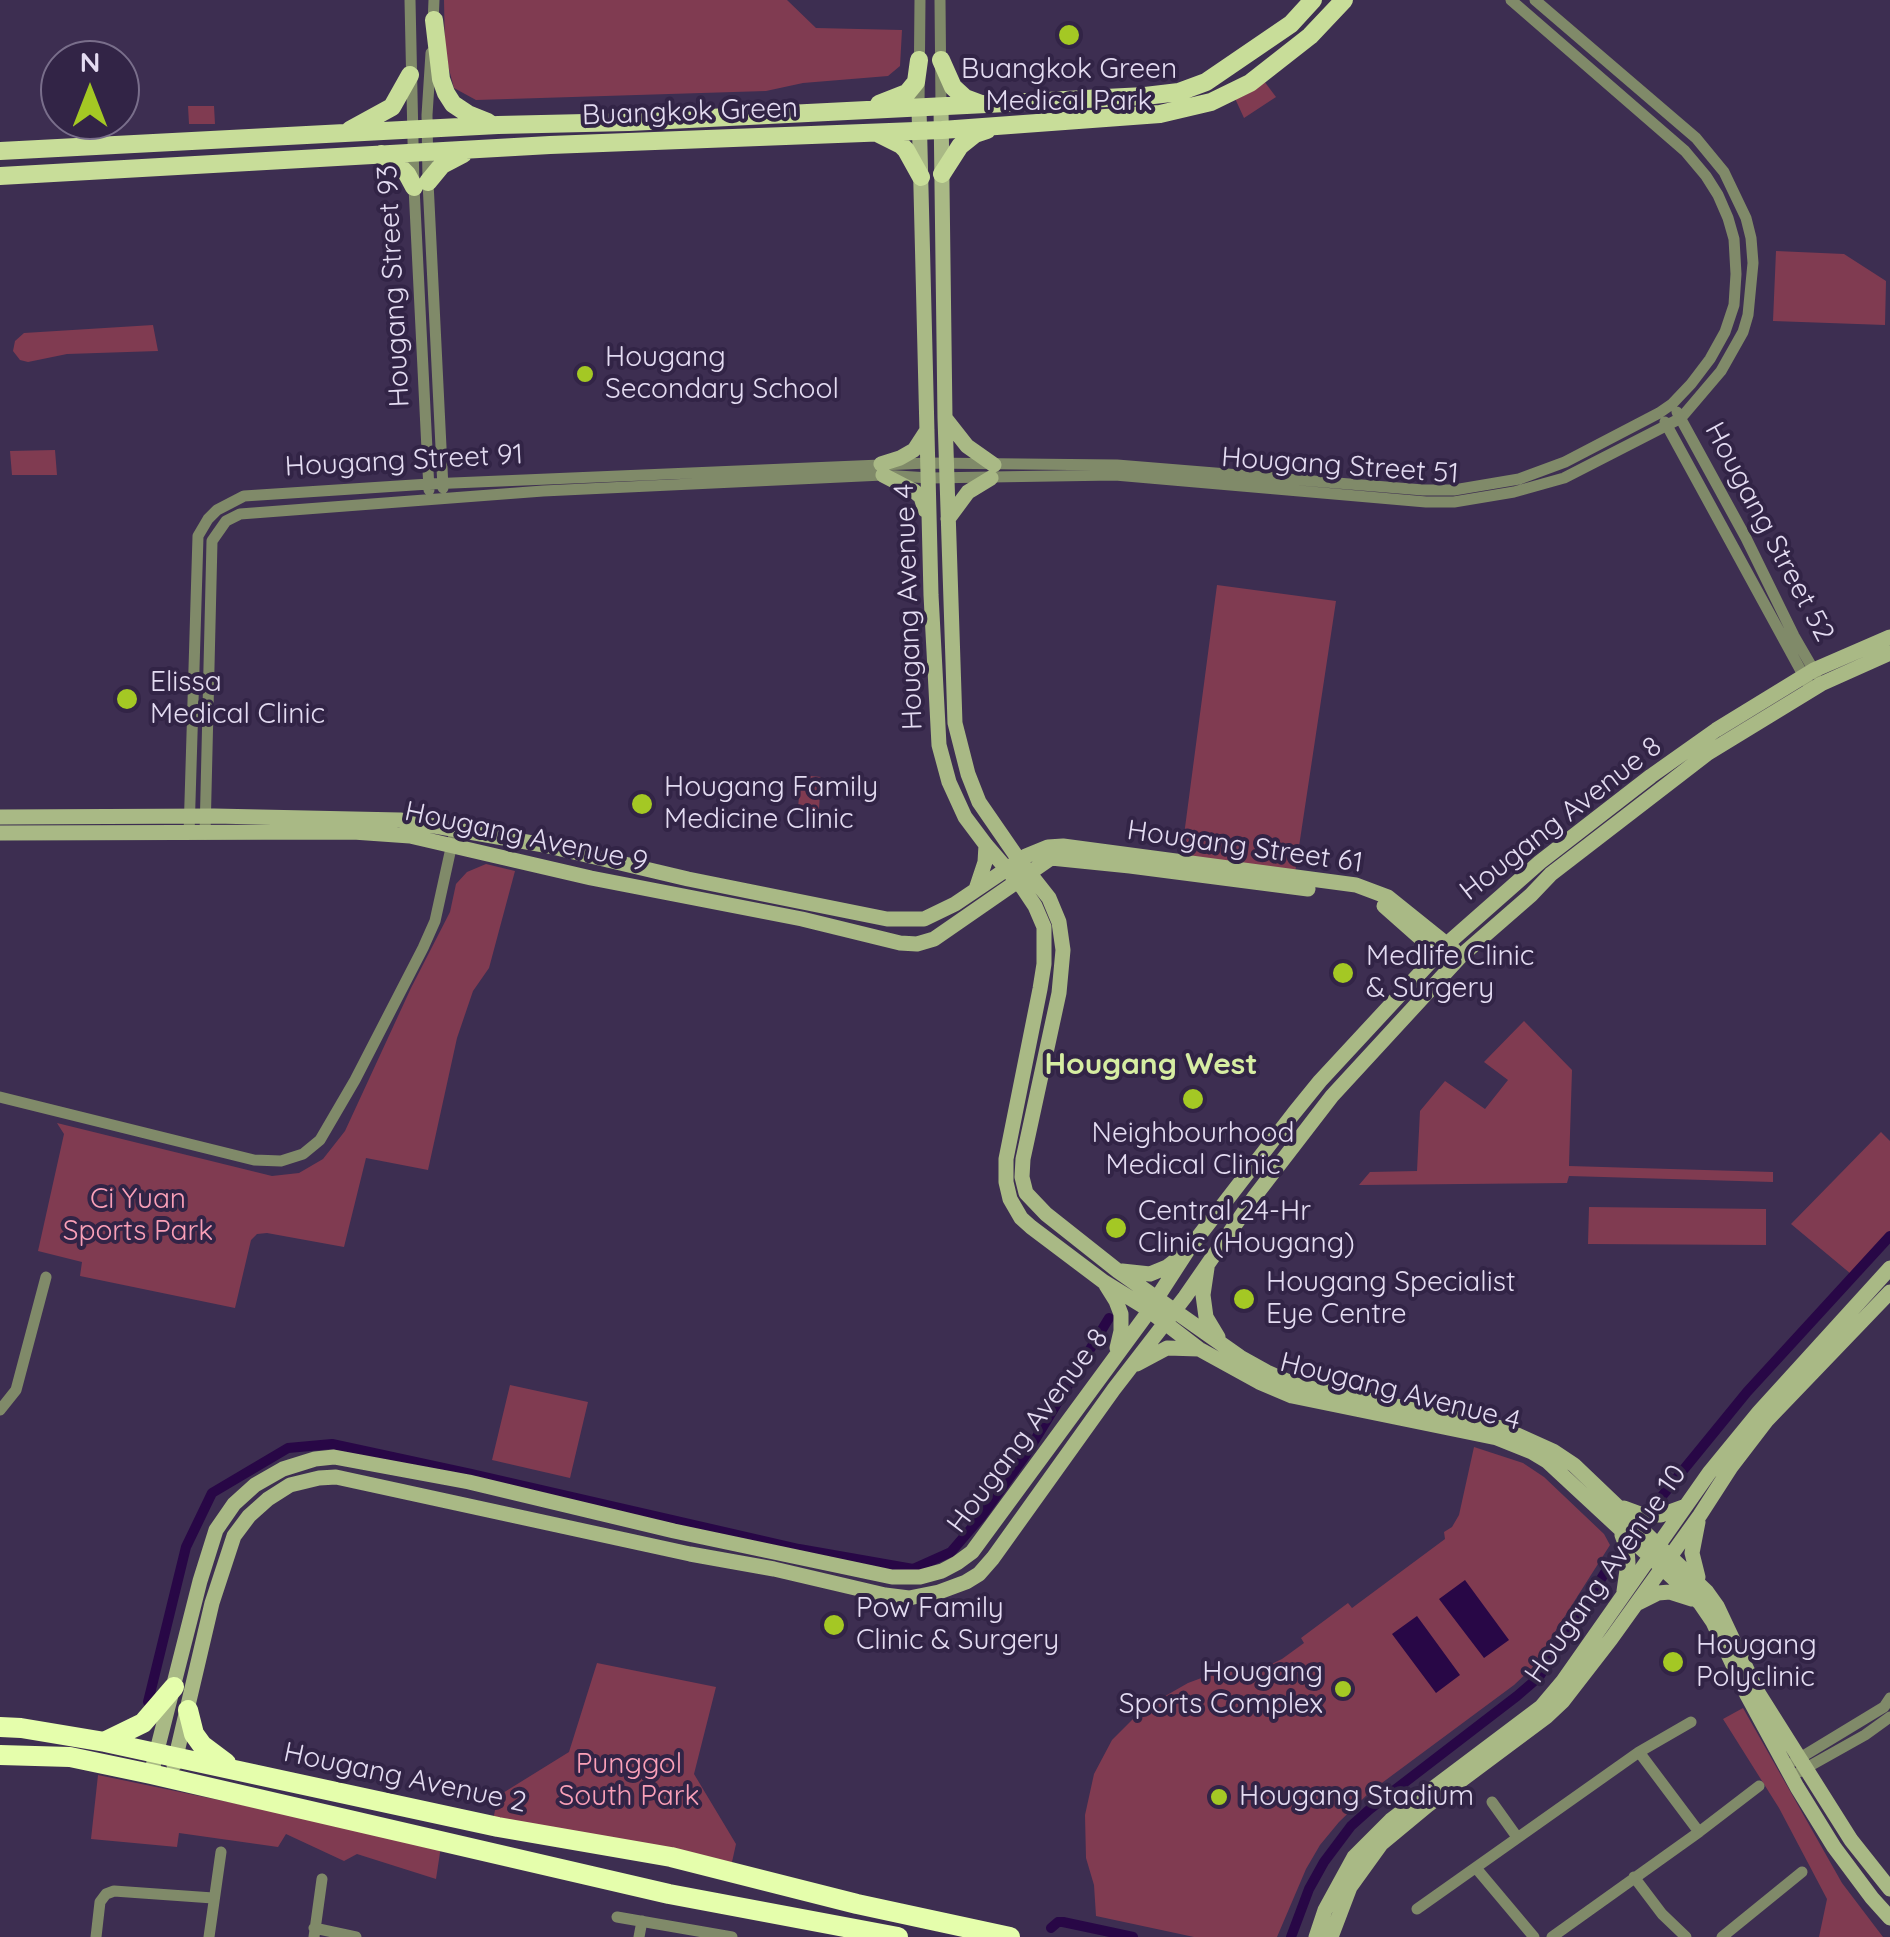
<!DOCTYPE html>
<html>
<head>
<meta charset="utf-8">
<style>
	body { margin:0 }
	#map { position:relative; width:1890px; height:1937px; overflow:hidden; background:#3d2e51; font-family:Quicksand,sans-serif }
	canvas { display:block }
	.north { position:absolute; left:40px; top:40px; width:100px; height:100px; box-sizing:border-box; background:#322446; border:2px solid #796e8b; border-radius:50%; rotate:0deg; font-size:28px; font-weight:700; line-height:40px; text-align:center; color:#e4dcf2 }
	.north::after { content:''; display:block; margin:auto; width:35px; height:45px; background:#a4c824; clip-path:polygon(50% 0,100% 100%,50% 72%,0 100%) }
</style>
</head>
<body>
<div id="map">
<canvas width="1890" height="1937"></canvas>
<div class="north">N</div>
</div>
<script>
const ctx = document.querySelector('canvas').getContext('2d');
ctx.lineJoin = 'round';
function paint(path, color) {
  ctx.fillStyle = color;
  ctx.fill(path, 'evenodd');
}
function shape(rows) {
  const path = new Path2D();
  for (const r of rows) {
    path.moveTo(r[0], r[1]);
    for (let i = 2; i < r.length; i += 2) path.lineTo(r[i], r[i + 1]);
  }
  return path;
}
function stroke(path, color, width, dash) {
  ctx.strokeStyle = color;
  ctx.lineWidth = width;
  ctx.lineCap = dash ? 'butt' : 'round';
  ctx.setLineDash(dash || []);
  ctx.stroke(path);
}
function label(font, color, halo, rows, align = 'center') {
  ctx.font = font + ' Quicksand,sans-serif';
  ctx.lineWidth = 8;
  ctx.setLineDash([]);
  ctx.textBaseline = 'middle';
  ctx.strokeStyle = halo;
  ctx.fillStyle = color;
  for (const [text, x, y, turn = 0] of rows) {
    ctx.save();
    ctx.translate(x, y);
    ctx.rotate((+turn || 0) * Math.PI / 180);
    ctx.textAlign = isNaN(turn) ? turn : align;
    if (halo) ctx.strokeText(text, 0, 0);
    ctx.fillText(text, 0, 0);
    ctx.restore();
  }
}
paint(shape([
	[444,0,787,0,816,28,902,30,900,66,888,76,803,83,766,91,476,100,454,88,445,54],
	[1261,77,1276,97,1244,118,1233,94],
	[188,106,214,106,215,124,189,124],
	[1776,251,1844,254,1886,281,1885,325,1773,321],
	[153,325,158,351,67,354,28,362,20,360,13,351,15,341,24,333],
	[55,450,57,475,12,475,10,451],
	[1217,585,1336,601,1295,873,1181,858],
	[801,775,821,777,819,809,798,808],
	[486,864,515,871,489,968,473,991,457,1038,428,1170,366,1158,344,1247,267,1233,257,1234,251,1240,235,1308,80,1276,82,1262,38,1251,64,1134,57,1123,272,1176,299,1173,323,1159,345,1131,411,988,450,912,456,884,467,872],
	[1524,1021,1572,1070,1569,1166,1773,1172,1773,1182,1569,1176,1567,1183,1359,1185,1370,1172,1417,1171,1420,1111,1445,1081,1485,1109,1508,1080,1484,1062],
	[1881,1132,1890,1141,1890,1242,1857,1279,1791,1224],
	[1589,1207,1766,1209,1766,1245,1588,1244],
	[510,1385,588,1402,570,1478,492,1460],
	[1474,1447,1523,1463,1544,1477,1604,1534,1610,1545,1532,1668,1514,1685,1371,1791,1339,1822,1320,1845,1306,1869,1277,1937,1194,1937,1096,1916,1094,1885,1086,1858,1085,1815,1094,1774,1112,1740,1134,1718,1153,1703,1188,1683,1239,1664,1240,1670,1251,1670,1263,1668,1282,1659,1304,1643,1301,1638,1348,1603,1352,1608,1445,1539,1444,1532,1452,1527,1459,1515],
	[597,1663,716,1687,694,1774,736,1844,730,1871,493,1820,498,1796,569,1752],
	[1743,1708,1842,1883,1883,1937,1819,1937,1827,1899,1779,1808,1723,1719],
	[98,1775,441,1846,436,1879,357,1854,344,1861,286,1834,278,1847,179,1833,177,1847,91,1839]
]), '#803b51');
paint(shape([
	[1465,1580,1509,1640,1484,1658,1439,1599],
	[1417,1616,1460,1675,1436,1693,1392,1634]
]), '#280746');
stroke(shape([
	[1658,1501,1747,1392,1890,1236],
	[148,1702,186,1547,212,1493,288,1448,332,1444,471,1474,799,1549,913,1569,951,1552,981,1517,1027,1453,1109,1318],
	[1051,1928,1058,1922,1063,1922,1133,1937],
	[1291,1937,1309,1889,1324,1862,1351,1826,1370,1809,1517,1696,1539,1677,1613,1560]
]), '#280746', 10);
stroke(shape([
	[410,0,414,187,429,490],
	[940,0,941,107],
	[433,24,434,0],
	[431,53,427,115,428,182,443,488],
	[919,108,920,0],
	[1677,412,1746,538,1794,636,1816,674],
	[1665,422,1807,682],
	[189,834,198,536,208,519,217,510,244,496,429,484,928,463,1117,465,1423,490,1454,490,1519,479,1565,462,1659,413,1672,404,1691,384,1710,359,1725,332,1734,305,1736,274,1734,239,1728,218,1718,195,1706,176,1685,151,1511,0],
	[205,834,212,541,226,521,240,514,543,491,883,475,929,478,1115,475,1426,502,1454,502,1514,492,1564,478,1681,418,1721,371,1743,332,1748,315,1753,263,1751,238,1746,218,1724,172,1696,138,1535,0],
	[0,1097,254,1160,281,1161,303,1154,320,1140,355,1080,423,948,435,921,453,839],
	[0,1410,16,1390,46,1277],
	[1639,1752,1699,1832],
	[1795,1761,1884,1707,1890,1698],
	[1799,1772,1865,1735,1890,1717],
	[1492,1802,1517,1837],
	[1476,1868,1534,1937],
	[1634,1877,1662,1914,1686,1937],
	[1417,1909,1639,1752,1691,1722],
	[617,1917,732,1937],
	[314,1928,356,1937],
	[96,1937,100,1902,106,1894,114,1891,213,1898],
	[209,1937,221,1852],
	[314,1937,322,1879],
	[639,1937,642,1921],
	[1552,1937,1699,1832,1759,1786],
	[1722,1937,1802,1872]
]), '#808a69', 11);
stroke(shape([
	[941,107,945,418,955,723,968,774,979,802,1019,860,1049,898,1059,922,1063,950,1059,993,1023,1159,1022,1177,1026,1193,1046,1214,1118,1271,1240,1357,1267,1372,1296,1385,1502,1428,1553,1451,1574,1465,1707,1592,1717,1606,1757,1691,1851,1840,1890,1889],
	[919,108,931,595,939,745,949,782,965,817,986,845,1023,888,1035,906,1044,927,1044,964,1040,989,1006,1159,1006,1182,1010,1199,1021,1218,1031,1227,1104,1282,1143,1306,1199,1349,1259,1382,1292,1396,1497,1438,1532,1452,1547,1461,1700,1603,1713,1622,1747,1695,1797,1787,1834,1847,1872,1898,1890,1918],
	[945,418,967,446,994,465],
	[881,464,900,458,914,450,927,430],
	[883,475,914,491,921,497,925,510],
	[948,519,968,492,991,478],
	[0,817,214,816,400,820,544,845,688,879,887,919,924,919,955,904,1026,856,1048,847,1063,846,1356,885,1388,897,1454,950],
	[0,833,353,832,410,836,591,878,802,919,900,943,917,944,934,939,1051,858,1130,866,1308,889],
	[976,889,985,862,986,845],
	[1384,906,1445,960],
	[1207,1268,1203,1295,1206,1317,1218,1337],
	[1122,1271,1150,1274,1167,1267,1180,1257],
	[1106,1285,1116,1301,1121,1314,1121,1331,1117,1348],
	[1137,1364,1167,1348,1199,1349],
	[1624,1508,1643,1515,1661,1515,1683,1507],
	[1622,1535,1627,1549,1628,1563,1624,1591],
	[1698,1577,1692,1553,1698,1522],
	[1638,1603,1658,1593,1670,1592,1692,1599],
	[174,1765,212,1603,234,1536,249,1516,268,1499,290,1485,319,1478,336,1477,690,1554,774,1569,885,1595,909,1598,939,1592,966,1582,979,1574,993,1558,1114,1389,1185,1297,1255,1196,1332,1096,1461,956,1531,895,1551,874,1708,753,1821,684,1890,653],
	[151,1774,200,1581,216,1530,234,1504,255,1485,283,1469,315,1459,334,1457,469,1482,674,1531,892,1577,920,1577,942,1571,957,1563,972,1552,1144,1318,1188,1250,1294,1113,1320,1081,1447,944,1540,862,1651,776,1716,730,1814,670,1890,637],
	[1316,1937,1325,1910,1354,1857,1391,1820,1541,1707,1563,1681,1709,1473,1759,1412,1890,1268],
	[1331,1937,1350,1887,1381,1844,1428,1805,1546,1717,1563,1701,1611,1639,1700,1515,1731,1467,1767,1420,1890,1292]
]), '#a9b985', 15);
stroke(shape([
	[434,20,441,79,446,93,453,104,468,114,488,122],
	[941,60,953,87,965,98,981,104],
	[879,104,907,93,916,82,919,60],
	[350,130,392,107,410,75],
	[879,134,901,145,906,150,921,177],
	[0,151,498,125,629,122,1145,96,1179,92,1206,82,1291,24,1313,0],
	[381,154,396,163,407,174,414,187],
	[942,174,960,146,975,134,987,130],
	[0,176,550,145,942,130,1160,114,1211,102,1250,83,1310,36,1344,0],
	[428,182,442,165,463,154]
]), '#c8dd99', 18);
stroke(shape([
	[188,1710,194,1734,202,1745,226,1763],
	[0,1727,21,1728,105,1742,498,1827,671,1857,857,1904,1010,1937],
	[106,1741,143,1723,174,1687],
	[0,1755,70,1757,151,1774,669,1894,898,1937]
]), '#e5feac', 20);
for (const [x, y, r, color] of [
	[1069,35,12,"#a4c824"],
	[585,374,10,"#a4c824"],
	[127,699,12,"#a4c824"],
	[642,804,12,"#a4c824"],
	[1343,973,12,"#a4c824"],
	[1193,1099,12,"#a4c824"],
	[1116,1228,12,"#a4c824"],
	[1244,1299,12,"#a4c824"],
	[834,1625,12,"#a4c824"],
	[1673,1662,12,"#a4c824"],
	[1343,1689,10,"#a4c824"],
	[1219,1797,10,"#a4c824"]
]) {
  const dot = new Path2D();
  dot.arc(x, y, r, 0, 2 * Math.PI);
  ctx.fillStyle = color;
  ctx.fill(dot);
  stroke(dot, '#322446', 4);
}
label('28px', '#e4dcf2', '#322446', [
	["Buangkok Green",1069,70,"center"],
	["Medical Park",1069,102,"center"],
	["Hougang",605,358],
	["Secondary School",605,390],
	["Elissa",150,683],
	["Medical Clinic",150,715],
	["Hougang Family",664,788],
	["Medicine Clinic",664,820],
	["Medlife Clinic",1366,957],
	["& Surgery",1366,989],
	["Neighbourhood",1193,1134,"center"],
	["Medical Clinic",1193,1166,"center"],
	["Central 24-Hr",1138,1212],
	["Clinic (Hougang)",1138,1244],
	["Hougang Specialist",1266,1283],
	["Eye Centre",1266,1315],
	["Pow Family",856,1609],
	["Clinic & Surgery",856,1641],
	["Hougang",1696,1646],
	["Polyclinic",1696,1678],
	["Hougang",1323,1673,"right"],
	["Sports Complex",1323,1705,"right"],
	["Hougang Stadium",1239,1797]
], 'left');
label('28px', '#e4dcf2', '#322446', [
	["Buangkok Green",690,112,-2],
	["Hougang Street 93",394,286,-93],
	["Hougang Street 91",404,461,-3],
	["Hougang Street 51",1340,466,4],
	["Hougang Street 52",1769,532,62],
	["Hougang Avenue 4",909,607,-92],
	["Hougang Avenue 8",1561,819,-38],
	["Hougang Avenue 9",526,837,12],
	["Hougang Street 61",1245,847,8],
	["Hougang Avenue 4",1400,1392,14],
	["Hougang Avenue 8",1028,1431,-53],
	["Hougang Avenue 10",1606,1574,-55],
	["Hougang Avenue 2",405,1778,12]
]);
label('28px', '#faa0b8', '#322446', [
	["Ci Yuan",138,1200],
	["Sports Park",138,1232],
	["Punggol",629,1765],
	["South Park",629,1797]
]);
label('bold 30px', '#d6eda2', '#322446', [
	["Hougang West",1151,1065]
]);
</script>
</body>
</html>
